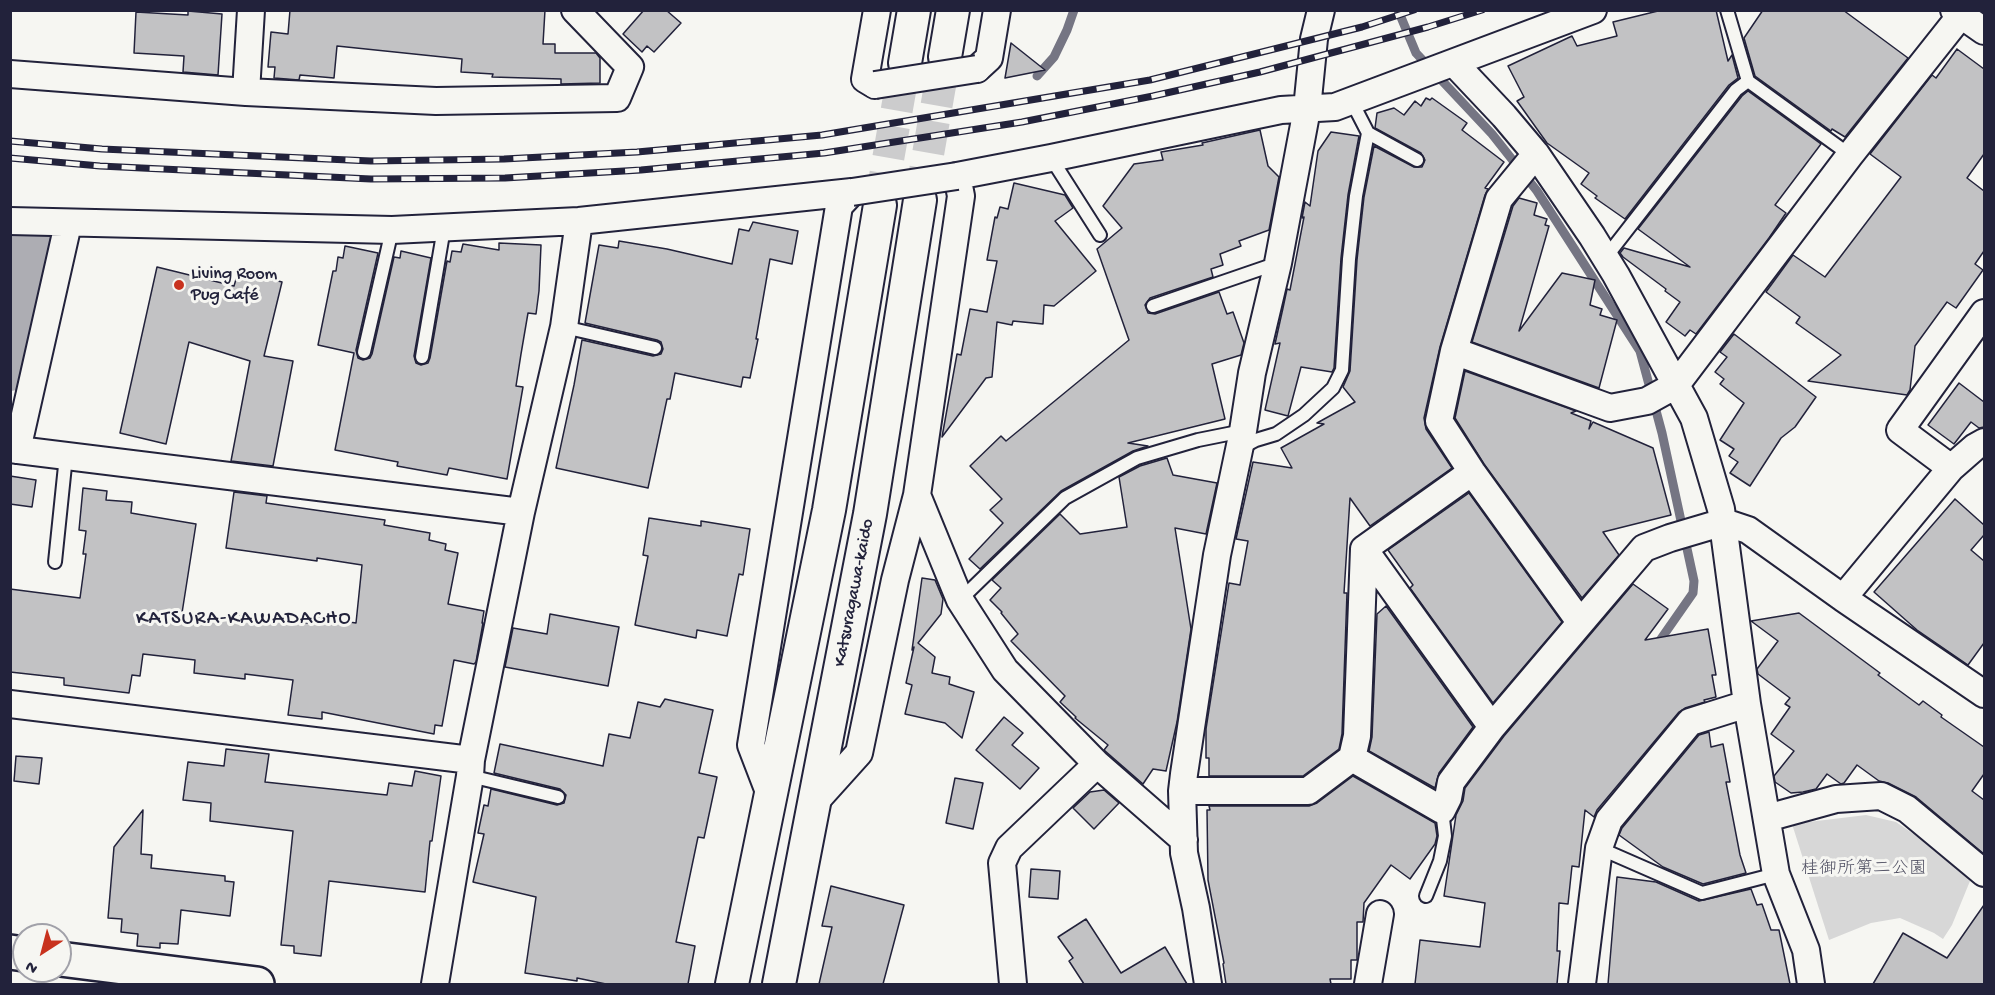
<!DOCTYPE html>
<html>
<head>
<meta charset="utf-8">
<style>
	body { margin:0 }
	#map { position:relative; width:1995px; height:995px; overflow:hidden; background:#f6f6f2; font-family:"Gochi Hand",sans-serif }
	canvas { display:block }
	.frame { position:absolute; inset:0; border:12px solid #22223b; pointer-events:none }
	.north { position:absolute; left:12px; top:923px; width:60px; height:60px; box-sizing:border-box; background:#f6f6f2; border:2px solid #a1a1a9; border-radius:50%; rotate:216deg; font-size:16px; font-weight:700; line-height:24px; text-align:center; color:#22223b }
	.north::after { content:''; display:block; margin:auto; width:21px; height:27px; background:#c8321e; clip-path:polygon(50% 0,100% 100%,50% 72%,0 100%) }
</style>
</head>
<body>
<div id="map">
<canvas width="1995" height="995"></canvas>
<div class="frame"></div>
<div class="north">N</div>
</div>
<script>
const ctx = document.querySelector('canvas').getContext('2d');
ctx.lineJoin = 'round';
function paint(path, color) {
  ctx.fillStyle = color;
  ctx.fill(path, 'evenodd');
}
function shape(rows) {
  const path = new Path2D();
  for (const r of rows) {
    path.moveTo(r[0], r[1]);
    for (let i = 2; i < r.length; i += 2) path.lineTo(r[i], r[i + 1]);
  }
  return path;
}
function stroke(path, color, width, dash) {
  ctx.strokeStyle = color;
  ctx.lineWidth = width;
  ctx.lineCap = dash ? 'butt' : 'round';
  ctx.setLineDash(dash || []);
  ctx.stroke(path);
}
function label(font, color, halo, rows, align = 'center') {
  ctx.font = font + ' "Gochi Hand","Klee One",sans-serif';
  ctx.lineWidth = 6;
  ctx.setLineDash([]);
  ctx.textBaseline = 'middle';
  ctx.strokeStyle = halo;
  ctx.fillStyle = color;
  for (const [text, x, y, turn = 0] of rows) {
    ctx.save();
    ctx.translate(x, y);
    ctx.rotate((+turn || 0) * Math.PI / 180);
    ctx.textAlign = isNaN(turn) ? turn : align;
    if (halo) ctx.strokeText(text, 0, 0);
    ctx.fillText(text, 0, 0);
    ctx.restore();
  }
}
paint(shape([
	[11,255,24,256,11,315,10,255],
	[1866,815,1896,822,1947,857,1970,881,1952,925,1943,939,1934,933,1900,918,1871,923,1829,940,1792,824]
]), '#d7d7d7');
stroke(shape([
	[1398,10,1416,53,1492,134,1537,191,1640,351,1662,433,1694,581,1693,593,1656,646],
	[1037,76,1054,57,1067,30,1074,10]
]), '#757583', 9);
stroke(shape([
	[10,244,28,246,35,255,10,364]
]), '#adadb3', 54);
const building = shape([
	[290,10,545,10,543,44,555,44,555,53,596,53,600,58,600,83,561,84,561,79,492,77,493,74,461,72,462,59,337,46,334,78,300,75,299,80,274,78,275,67,268,67,271,32,288,34,290,10],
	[644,10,666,10,681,23,654,52,647,46,642,52,623,34,644,10],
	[1662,10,1716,10,1728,61,1732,55,1738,78,1729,85,1625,219,1595,198,1597,196,1581,184,1589,173,1547,143,1517,101,1524,97,1508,66,1572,36,1577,46,1617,36,1613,22,1662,10],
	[1763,10,1843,10,1908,58,1845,137,1832,129,1831,131,1755,76,1744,38,1763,10],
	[188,11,222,14,218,75,183,72,184,56,134,53,136,12,188,15,188,11],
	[1011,43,1045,70,1005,78,1011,43],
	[1957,49,1984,69,1984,154,1967,178,1984,191,1984,251,1975,264,1983,270,1956,308,1947,302,1915,346,1910,390,1907,395,1808,381,1841,355,1796,323,1800,317,1766,292,1793,255,1825,277,1901,177,1870,154,1932,75,1936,78,1957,49],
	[1748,91,1821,144,1775,205,1786,213,1769,238,1696,334,1690,330,1685,336,1666,322,1680,302,1665,291,1666,289,1623,257,1620,253,1624,248,1690,267,1638,229,1742,96,1748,91],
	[1426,98,1430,100,1432,98,1467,123,1462,130,1504,162,1485,188,1488,189,1485,195,1440,347,1424,418,1426,429,1452,468,1370,526,1350,498,1344,593,1347,593,1342,734,1339,749,1303,776,1209,776,1209,758,1206,758,1206,729,1229,583,1240,585,1248,541,1236,539,1253,462,1292,468,1281,448,1324,424,1317,423,1355,402,1343,387,1350,371,1357,260,1364,197,1374,146,1414,167,1422,167,1425,160,1421,153,1375,128,1377,113,1394,108,1404,115,1415,101,1421,106,1426,98],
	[1260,130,1268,166,1279,177,1269,230,1239,241,1241,246,1220,254,1223,265,1211,269,1213,277,1150,298,1145,305,1148,313,1155,314,1219,292,1227,314,1233,312,1244,343,1241,355,1212,364,1225,419,1128,443,1148,446,1133,451,1061,491,980,569,969,559,1003,523,990,510,1002,499,970,466,1001,436,1006,441,1129,340,1097,249,1122,228,1103,206,1134,164,1163,160,1161,152,1203,145,1202,143,1260,130],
	[1331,132,1359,136,1348,195,1341,258,1334,368,1332,372,1301,367,1288,416,1265,410,1280,343,1275,344,1283,308,1287,289,1290,290,1304,217,1302,218,1305,202,1310,206,1318,151,1331,132],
	[1014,183,1065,195,1073,208,1055,221,1096,271,1054,306,1044,305,1043,324,1013,321,1012,325,997,322,992,377,986,378,942,437,957,354,961,355,970,309,987,312,997,261,987,260,995,217,997,218,1000,207,1008,209,1014,183],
	[1519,198,1537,203,1534,215,1547,219,1545,225,1549,226,1519,331,1562,273,1595,280,1590,305,1602,309,1600,315,1617,320,1599,388,1472,342,1513,206,1519,198],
	[753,222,798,231,792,264,770,259,756,339,758,339,750,378,743,377,741,387,675,373,670,399,667,399,648,488,556,468,574,385,582,340,653,356,661,354,663,349,661,342,657,340,585,323,599,245,618,248,619,241,667,249,732,264,739,229,749,231,753,222],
	[499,243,541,245,539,291,536,314,528,313,521,354,516,386,523,387,507,479,449,468,447,475,397,466,398,462,335,450,354,353,318,345,333,271,336,271,338,257,343,258,345,246,378,253,356,350,358,358,363,360,370,358,372,354,394,257,400,258,401,251,431,258,414,356,416,363,421,365,428,363,430,358,447,261,450,262,452,251,461,252,463,244,499,250,499,243],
	[157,267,234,286,237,276,247,278,248,273,282,282,264,356,293,361,273,466,231,461,250,361,189,342,166,444,120,433,157,267],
	[1734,334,1816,397,1795,427,1781,438,1750,486,1730,473,1738,462,1729,456,1734,449,1720,440,1744,403,1720,384,1724,379,1715,372,1727,357,1720,352,1734,334],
	[1465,371,1576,411,1571,413,1591,421,1589,429,1593,422,1653,448,1671,515,1603,532,1619,555,1582,598,1484,464,1455,418,1465,371],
	[1959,383,1984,402,1984,427,1979,428,1971,422,1954,444,1928,425,1959,383],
	[1167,458,1173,475,1217,483,1206,534,1175,528,1191,629,1177,722,1166,771,1153,769,1143,784,1104,750,1108,745,1075,718,1076,717,1060,702,1065,696,1011,641,1018,634,1001,613,1002,612,990,600,1001,588,992,580,1060,514,1080,534,1127,527,1119,477,1140,466,1167,458],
	[10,476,36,480,32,507,10,504,10,476],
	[83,488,107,491,106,500,132,502,131,513,196,524,182,613,228,617,228,614,308,623,309,616,356,623,362,565,317,558,317,561,226,548,234,492,267,496,266,503,385,520,384,525,430,533,429,540,446,544,445,550,458,553,448,604,484,611,482,623,483,623,476,662,474,664,454,660,442,726,435,725,434,734,322,712,322,719,288,715,293,680,245,674,245,679,194,673,195,660,143,654,140,676,132,675,129,693,64,685,64,678,10,672,10,589,80,598,86,554,83,554,86,531,79,530,83,488],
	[1469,493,1562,622,1493,703,1410,588,1413,585,1388,550,1469,493],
	[1955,499,1984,525,1984,535,1971,550,1984,561,1984,643,1968,665,1917,630,1874,592,1955,499],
	[649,518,701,526,701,521,750,529,743,575,739,574,727,636,697,630,696,638,635,625,648,556,643,555,649,518],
	[922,578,935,580,943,599,941,614,918,643,935,657,932,673,950,677,949,684,974,692,962,738,945,723,905,714,912,685,906,683,914,647,912,650,922,578],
	[1633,584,1668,609,1645,640,1708,629,1716,675,1712,675,1716,697,1704,700,1705,702,1685,708,1679,712,1597,810,1594,817,1585,810,1579,867,1572,866,1568,904,1559,903,1557,951,1560,951,1557,984,1415,984,1420,940,1480,947,1485,903,1444,896,1456,815,1463,801,1465,788,1504,736,1633,584],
	[1386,606,1473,727,1439,773,1435,788,1369,751,1372,737,1377,614,1386,606],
	[1799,613,1880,673,1878,675,1919,705,1923,701,1942,715,1941,717,1984,747,1984,774,1972,791,1984,800,1984,854,1916,797,1888,783,1879,781,1857,765,1844,783,1841,784,1827,774,1816,789,1803,792,1791,793,1775,782,1774,776,1794,751,1771,734,1790,707,1785,704,1790,698,1758,674,1757,669,1778,641,1751,621,1799,613],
	[550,614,619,627,608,686,505,667,513,628,547,634,550,614],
	[665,699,713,710,699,773,717,777,704,838,698,837,676,942,695,946,688,984,606,984,577,978,577,981,525,973,536,897,473,882,484,834,478,833,484,805,488,806,491,789,557,805,564,803,566,795,560,789,494,773,500,744,603,766,609,734,630,738,638,702,660,707,665,699],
	[1004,717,1023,733,1012,745,1039,768,1020,789,976,750,1004,717],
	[1709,732,1711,747,1723,744,1730,782,1726,782,1740,855,1746,873,1703,884,1663,867,1619,835,1622,828,1699,735,1709,732],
	[226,749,269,754,265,782,387,795,389,783,412,786,415,771,441,776,432,841,430,841,425,892,329,881,321,956,294,953,294,946,281,945,293,831,210,821,211,803,183,800,188,762,224,766,226,749],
	[16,756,42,758,39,784,14,781,16,756],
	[1353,776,1435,823,1437,836,1435,844,1410,879,1391,865,1364,903,1363,922,1357,922,1357,960,1351,960,1351,979,1330,979,1331,984,1226,984,1223,964,1224,963,1208,880,1207,810,1210,810,1209,806,1309,806,1317,803,1353,776],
	[955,778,983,783,973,829,946,823,955,778],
	[1104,790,1119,803,1094,829,1073,808,1090,792,1104,790],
	[143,810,141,854,152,855,151,868,225,876,225,881,234,882,230,916,181,910,178,944,160,943,160,948,137,946,138,934,121,932,122,919,108,918,114,847,143,810],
	[1031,869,1060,871,1058,899,1029,897,1031,869],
	[1617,877,1656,882,1699,901,1751,889,1757,905,1762,904,1771,930,1779,930,1790,984,1608,984,1617,877],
	[831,886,904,905,883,984,819,984,832,927,822,926,831,886],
	[1984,905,1984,984,1873,984,1903,933,1947,958,1984,905],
	[1086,919,1121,973,1165,947,1187,984,1084,984,1069,961,1073,958,1058,937,1086,919]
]);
paint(building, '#c2c2c4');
stroke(building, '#22223b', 1.5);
stroke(shape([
	[920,200,945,57],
	[880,205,905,63]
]), '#cccccd', 32, [32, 16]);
const service = shape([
	[1727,10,1748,81],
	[1368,133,1417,160],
	[1051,158,1100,235],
	[1606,257,1736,90,1748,81,1850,155],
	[1153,306,1278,263],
	[564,327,655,348],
	[364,352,392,230],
	[422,357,444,228],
	[1239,449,1256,440,1276,434,1304,415,1333,388,1342,370,1349,259,1356,196,1368,133,1352,102],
	[55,562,66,456],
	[960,600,1065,498,1137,458,1198,440,1243,431],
	[470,776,558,797],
	[1599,848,1702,893,1776,874],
	[1426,896,1440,861,1445,836,1442,810]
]);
const minor = shape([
	[1954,10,1984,31],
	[1454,63,1504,116,1536,154,1592,236,1616,275,1694,418,1721,509,1747,704,1776,874,1806,950,1811,984],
	[977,69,989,58,997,10],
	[10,74,246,92,436,101,617,98,630,67,575,10],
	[875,85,865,79,877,10],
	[246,92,251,10],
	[1536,154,1499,199,1454,351,1439,421,1472,472,1580,622],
	[10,221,392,230,579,221,852,192],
	[1454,351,1610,408,1647,401,1676,385,1850,155,1961,15],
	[10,449,521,512],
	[17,450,68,224],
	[1951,468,1900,430,1984,313],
	[917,495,960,600,1005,670,1097,764,1184,840],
	[1364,549,1492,727],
	[1843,598,1951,468,1975,447,1984,442],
	[10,704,471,760],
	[1352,758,1442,810,1448,798,1451,782,1492,727,1644,548,1670,538,1724,522,1748,530,1843,598,1984,694],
	[1182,791,1308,791,1352,758,1357,736,1364,549,1472,472],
	[771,797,751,745,839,206,852,192],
	[814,803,859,753,895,580,917,495,961,196,957,176,1051,158,1281,110,1335,107,1593,10],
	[1767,818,1836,799,1881,796,1907,809,1984,873],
	[435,984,470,776,471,760,521,512,564,327,579,221],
	[1013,984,1002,863,1009,848,1097,764],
	[1208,984,1196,908,1184,853,1182,791,1184,774,1217,555,1243,431,1252,373,1278,263,1307,109,1314,39,1321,10],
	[1368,984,1380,914],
	[1582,984,1599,848,1609,820,1690,722,1747,704]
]);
const tertiary = shape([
	[945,57,953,10],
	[905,63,914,10],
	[732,984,829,510,880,205],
	[779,984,870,514,920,200]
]);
const secondary = shape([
	[10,952,24,954],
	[60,959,257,984]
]);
stroke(service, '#22223b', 16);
stroke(minor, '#22223b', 30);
stroke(tertiary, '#22223b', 36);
stroke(secondary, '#22223b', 38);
stroke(service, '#f6f6f2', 12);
stroke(minor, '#f6f6f2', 26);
stroke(tertiary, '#f6f6f2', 32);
stroke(secondary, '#f6f6f2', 33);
const rail = shape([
	[10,141,102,149,371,161,504,159,637,152,822,135,1150,80,1362,27,1414,10],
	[10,158,100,166,371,179,505,178,641,170,824,153,1022,122,1153,96,1260,72,1428,27,1482,10]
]);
stroke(rail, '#22223b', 7);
stroke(rail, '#f6f6f2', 4.5, [14]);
const minorBridge = shape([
	[875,85,977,69],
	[852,192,957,176]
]);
stroke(minorBridge, '#22223b', 30, []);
stroke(minorBridge, '#f6f6f2', 26);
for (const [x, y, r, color] of [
	[179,285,6,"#c8321e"]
]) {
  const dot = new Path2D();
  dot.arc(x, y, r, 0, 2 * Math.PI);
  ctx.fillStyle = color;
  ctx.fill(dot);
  stroke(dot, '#f6f6f2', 2);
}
label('18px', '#22223b', '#f6f6f2', [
	["Living Room",191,275],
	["Pug Café",191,296]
], 'left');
label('18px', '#22223b', '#f6f6f2', [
	["Katsuragawa-kaido",855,593,-79]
]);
label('18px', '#4f4f62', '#f6f6f2', [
	["桂御所第二公園",1864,870]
]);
ctx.letterSpacing = '1.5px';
label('20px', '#22223b', '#f6f6f2', [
	["KATSURA-KAWADACHO",244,620]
]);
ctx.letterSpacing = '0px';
</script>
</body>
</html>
